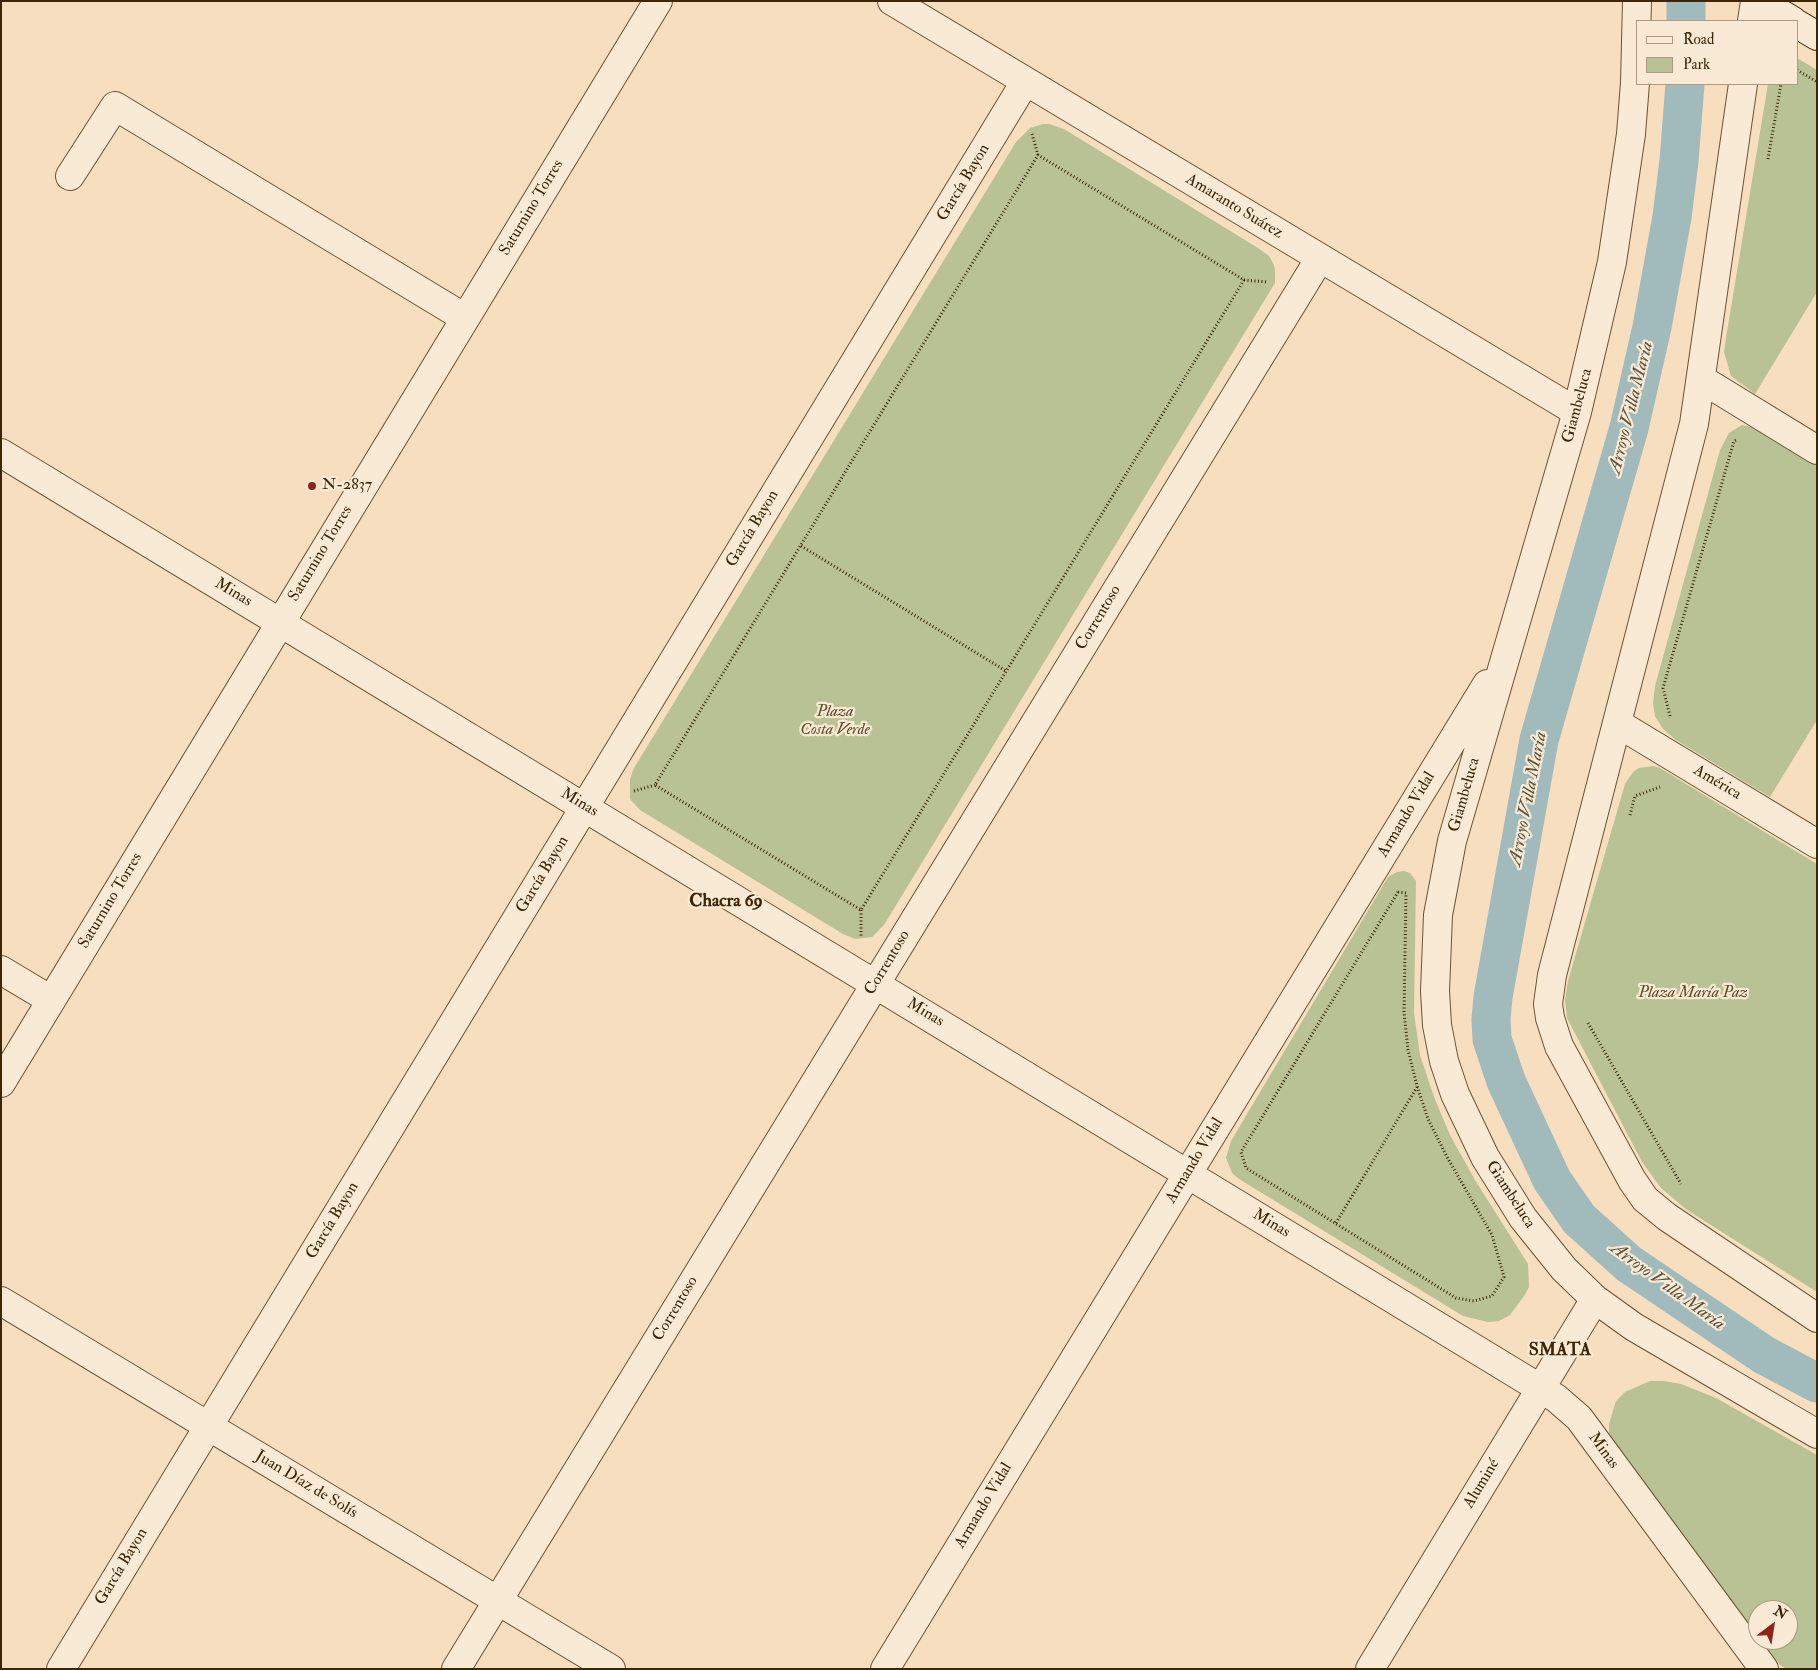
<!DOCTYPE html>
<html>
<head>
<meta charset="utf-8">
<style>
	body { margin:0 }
	#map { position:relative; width:1818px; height:1670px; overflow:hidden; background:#f6debe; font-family:"IM FELL Double Pica",serif }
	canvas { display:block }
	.frame { position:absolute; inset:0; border:2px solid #3d2506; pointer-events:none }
	.legend { position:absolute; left:1636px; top:20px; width:162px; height:65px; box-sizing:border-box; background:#f9ead5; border:1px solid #ae9b82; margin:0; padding:6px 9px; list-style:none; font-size:15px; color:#3d2506 }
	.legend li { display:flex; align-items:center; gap:10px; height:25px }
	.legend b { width:25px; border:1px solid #ae9b82 }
	.north { position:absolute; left:1748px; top:1600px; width:50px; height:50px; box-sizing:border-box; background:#f9ead5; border:1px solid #ae9b82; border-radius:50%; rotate:31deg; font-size:14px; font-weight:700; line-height:20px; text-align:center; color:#3d2506 }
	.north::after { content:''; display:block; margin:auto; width:18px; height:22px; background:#8f2418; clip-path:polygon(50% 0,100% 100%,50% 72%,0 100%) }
</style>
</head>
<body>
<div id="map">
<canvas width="1818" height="1670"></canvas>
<div class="frame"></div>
<ul class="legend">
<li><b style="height:6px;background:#f9ead5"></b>Road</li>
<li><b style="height:14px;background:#b9c294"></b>Park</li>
</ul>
<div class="north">N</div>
</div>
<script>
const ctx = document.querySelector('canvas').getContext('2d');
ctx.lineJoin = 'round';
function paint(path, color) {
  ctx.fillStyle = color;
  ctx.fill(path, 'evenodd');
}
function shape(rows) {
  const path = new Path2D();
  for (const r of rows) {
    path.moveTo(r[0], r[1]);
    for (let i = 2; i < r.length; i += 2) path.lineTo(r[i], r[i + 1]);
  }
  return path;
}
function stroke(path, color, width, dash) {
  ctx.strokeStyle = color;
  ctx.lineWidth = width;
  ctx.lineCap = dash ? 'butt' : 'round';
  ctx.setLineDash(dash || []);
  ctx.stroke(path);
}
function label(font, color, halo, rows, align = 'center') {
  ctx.font = font + ' "IM FELL Double Pica",serif';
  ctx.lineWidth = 4.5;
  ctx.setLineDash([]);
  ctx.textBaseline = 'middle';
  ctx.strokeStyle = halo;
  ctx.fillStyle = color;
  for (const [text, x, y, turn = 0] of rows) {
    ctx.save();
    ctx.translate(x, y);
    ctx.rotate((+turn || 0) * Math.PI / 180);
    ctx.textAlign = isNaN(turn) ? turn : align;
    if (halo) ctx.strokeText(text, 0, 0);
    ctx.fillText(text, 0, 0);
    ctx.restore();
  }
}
paint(shape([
	[1797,58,1817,70,1817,292,1755,394,1731,376,1724,352,1726,338,1768,84,1797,84],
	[1043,124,1049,124,1064,129,1258,248,1269,256,1273,263,1275,269,1275,283,884,925,872,937,855,939,843,934,640,810,630,799,630,779,634,768,1016,142,1030,128],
	[1742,425,1758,428,1817,464,1817,720,1770,797,1676,740,1663,729,1655,716,1653,703,1655,686,1720,450,1729,433],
	[1653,766,1660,768,1817,864,1817,1292,1687,1210,1661,1188,1642,1162,1567,1018,1565,999,1568,981,1625,784,1633,772,1639,768],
	[1404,871,1410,873,1416,881,1414,1013,1420,1055,1434,1097,1450,1135,1475,1180,1528,1264,1529,1287,1524,1296,1510,1315,1499,1321,1488,1322,1463,1316,1239,1179,1232,1173,1226,1158,1231,1141,1388,877,1397,872],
	[1650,1381,1664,1381,1681,1384,1716,1398,1817,1455,1817,1669,1786,1669,1780,1665,1761,1640,1788,1640,1788,1610,1758,1610,1758,1636,1614,1443,1609,1433,1609,1424,1616,1401,1625,1392]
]), '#b9c294');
stroke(shape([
	[1686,21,1686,2],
	[1685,84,1679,161,1672,217,1652,327,1629,428,1539,740,1493,997,1491,1019,1492,1039,1506,1081,1552,1180,1579,1219,1629,1264,1764,1355,1817,1383]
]), '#a1babc', 39);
const minor = shape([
	[892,1,1577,412],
	[1637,1,1635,83,1631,134,1612,262,1577,412,1452,841,1438,915,1435,991,1437,1025,1444,1061,1455,1094,1485,1157,1523,1218,1564,1269,1595,1299,1634,1327,1817,1434],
	[1752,21,1755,1],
	[1743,84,1694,424,1552,975,1548,1004,1550,1018,1559,1046,1632,1180,1645,1199,1667,1217,1817,1318],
	[70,176,115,106,465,318],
	[1701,379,1817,450],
	[1,453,1556,1398,1579,1418,1764,1669],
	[1617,723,1817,844],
	[1,970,51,1000],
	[1,1301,611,1669],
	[61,1669,1025,82],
	[456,1669,1320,258],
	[885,1669,1487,684],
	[1370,1669,1595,1299]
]);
const tertiary = shape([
	[1,1083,658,1]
]);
const secondary = shape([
	[1760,1,1793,21],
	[1797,24,1817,36]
]);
stroke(minor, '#6b5334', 30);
stroke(tertiary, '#6b5334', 30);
stroke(secondary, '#3d2506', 30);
stroke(shape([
	[1797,70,1817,82],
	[1032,134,1038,155],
	[1768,159,1781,84],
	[1244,280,861,910,655,785,1038,155,1244,280,1267,282],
	[801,546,1006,671],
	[1670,716,1663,688,1734,441,1736,440],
	[634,791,655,785],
	[1630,815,1635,796,1660,787],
	[1398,892,1406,893,1404,1012,1408,1050,1417,1086,1428,1119,1447,1157,1492,1235,1504,1277,1492,1296,1474,1301,1456,1298,1246,1168,1241,1152,1398,892],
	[861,910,861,937],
	[1588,1023,1681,1184],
	[1336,1223,1417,1087]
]), '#3d2506', 3, [1, 2.5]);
stroke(minor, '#f9ead5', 28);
stroke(tertiary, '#f9ead5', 28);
stroke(secondary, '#f9ead5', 28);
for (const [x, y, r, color] of [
	[312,486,5,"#8f2418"]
]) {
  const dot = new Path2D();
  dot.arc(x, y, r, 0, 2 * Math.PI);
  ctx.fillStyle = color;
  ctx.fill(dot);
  stroke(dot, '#f9ead5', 2);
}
label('16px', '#3d2506', '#f9ead5', [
	["García Bayon",964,183,-59],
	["Amaranto Suárez",1234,207,31],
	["Saturnino Torres",532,208,-59],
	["Giambeluca",1578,406,-75],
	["García Bayon",753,529,-59],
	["Saturnino Torres",321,554,-59],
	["Minas",233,593,31],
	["Correntoso",1099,618,-59],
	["América",1717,783,31],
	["Giambeluca",1465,795,-74],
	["Minas",579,803,31],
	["Armando Vidal",1407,815,-59],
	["García Bayon",543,875,-59],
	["Saturnino Torres",111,901,-59],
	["Correntoso",888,963,-59],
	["Minas",925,1013,31],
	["Armando Vidal",1195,1161,-59],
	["Giambeluca",1510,1195,57],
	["García Bayon",333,1221,-59],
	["Minas",1271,1224,31],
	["Correntoso",676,1309,-59],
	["Minas",1603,1451,54],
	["Aluminé",1482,1484,-59],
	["Juan Díaz de Solís",306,1485,31],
	["Armando Vidal",984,1506,-59],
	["García Bayon",122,1567,-59]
]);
label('16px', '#3d2506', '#f9ead5', [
	["N-2837",322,486]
], 'left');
label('italic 16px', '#5c4c2a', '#f9ead5', [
	["Plaza",835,713],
	["Costa Verde",835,731],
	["Plaza María Paz",1693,994]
]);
label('italic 18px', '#5b523d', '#f9ead5', [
	["Arroyo Villa María",1632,408,-76],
	["Arroyo Villa María",1529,799,-79],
	["Arroyo Villa María",1667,1287,36]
]);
label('bold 18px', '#3d2506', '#f9ead5', [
	["Chacra 69",726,902],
	["SMATA",1560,1351]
]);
</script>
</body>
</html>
